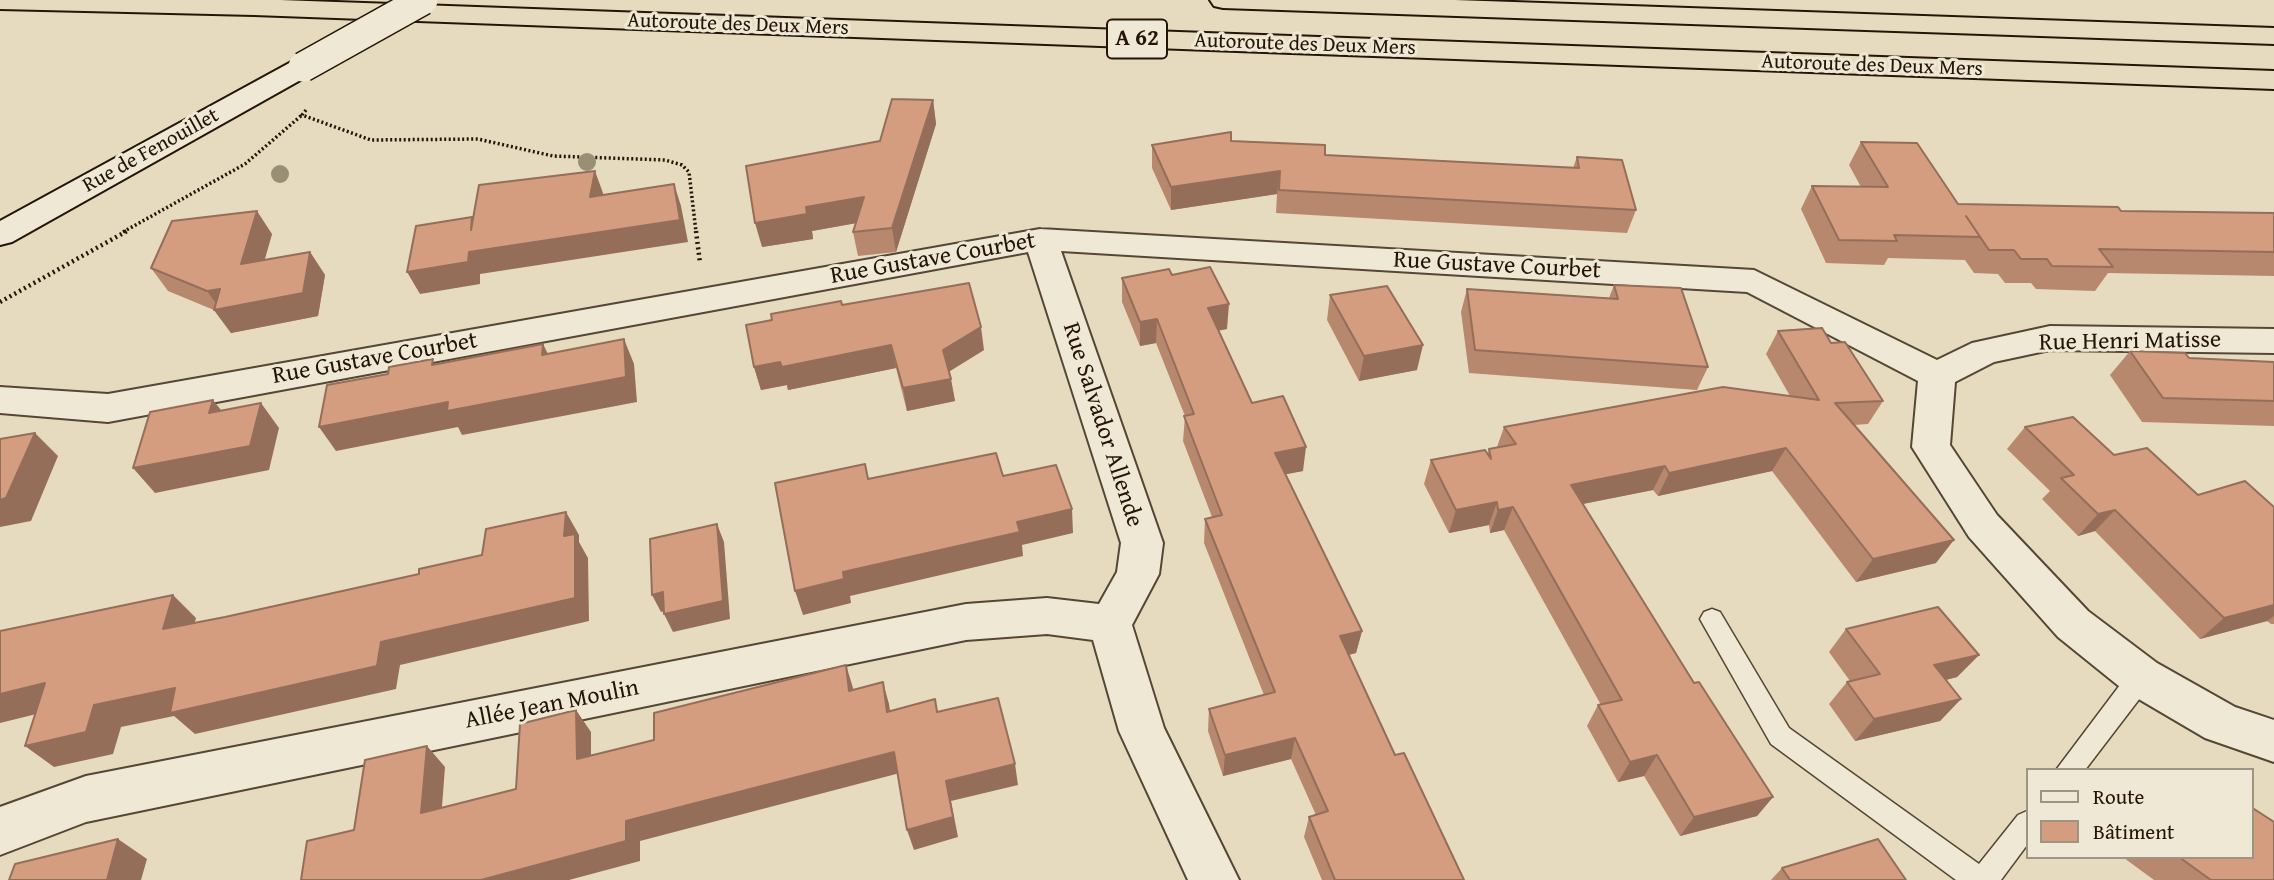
<!DOCTYPE html>
<html>
<head>
<meta charset="utf-8">
<style>
	body { margin:0 }
	#map { position:relative; width:2274px; height:880px; overflow:hidden; background:#e7dbbf; font-family:"Gentium Book Plus",serif }
	canvas { display:block }
	.legend { position:absolute; left:2026px; top:768px; width:228px; height:91px; box-sizing:border-box; background:#efe8d5; border:2px solid #9e9483; margin:0; padding:9px 12px; list-style:none; font-size:21px; color:#241507 }
	.legend li { display:flex; align-items:center; gap:14px; height:35px }
	.legend b { width:35px; border:2px solid #9e9483 }
</style>
</head>
<body>
<div id="map">
<canvas width="2274" height="880"></canvas>
<ul class="legend">
<li><b style="height:9px;background:#efe8d5"></b>Route</li>
<li><b style="height:19px;background:#d59d80"></b>Bâtiment</li>
</ul>
</div>
<script>
const ctx = document.querySelector('canvas').getContext('2d');
ctx.lineJoin = 'round';
function shape(rows) {
  const path = new Path2D();
  for (const r of rows) {
    path.moveTo(r[0], r[1]);
    for (let i = 2; i < r.length; i += 2) path.lineTo(r[i], r[i + 1]);
  }
  return path;
}
function stroke(path, color, width, dash) {
  ctx.strokeStyle = color;
  ctx.lineWidth = width;
  ctx.lineCap = dash ? 'butt' : 'round';
  ctx.setLineDash(dash || []);
  ctx.stroke(path);
}
function paint(path, color) {
  ctx.fillStyle = color;
  ctx.fill(path, 'evenodd');
}
function label(font, color, halo, rows, align = 'center') {
  ctx.font = font + ' "Gentium Book Plus",serif';
  ctx.lineWidth = 6;
  ctx.setLineDash([]);
  ctx.textBaseline = 'middle';
  ctx.strokeStyle = halo;
  ctx.fillStyle = color;
  for (const [text, x, y, turn = 0] of rows) {
    ctx.save();
    ctx.translate(x, y);
    ctx.rotate((+turn || 0) * Math.PI / 180);
    ctx.textAlign = isNaN(turn) ? turn : align;
    if (halo) ctx.strokeText(text, 0, 0);
    ctx.fillText(text, 0, 0);
    ctx.restore();
  }
}
const lane = shape([
	[1712,609,1720,612,1789,728,1979,864,2018,815,2027,811,2027,845,2001,880,1956,880,1771,744,1700,619,1704,612,1712,609],
	[2141,666,2150,669,2153,677,2150,685,2085,770,2056,770,2132,669,2141,666]
]);
const street = shape([
	[1040,229,1754,270,1937,360,1972,343,2050,326,2274,329,2274,353,2050,350,1994,362,1955,382,1950,445,1997,515,2088,611,2157,663,2235,707,2274,720,2274,762,2205,738,2125,691,2058,637,1969,537,1912,447,1918,381,1747,292,1061,251,1163,543,1159,574,1132,625,1164,728,1239,880,1188,880,1119,731,1093,640,1047,634,966,640,86,822,0,855,0,807,86,776,966,604,1047,598,1099,604,1117,572,1121,543,1028,252,108,422,0,413,0,387,108,394,1040,229]
]);
const secondary = shape([
	[303,59,313,61,317,67,313,73,12,242,0,245,0,221,293,61,303,59]
]);
const highway = shape([
	[0,0,280,0,2274,71,2274,89,254,15,0,9,0,0],
	[1210,0,1455,0,2274,28,2274,44,1223,8,1214,6,1210,0]
]);
stroke(lane, '#554635', 3);
stroke(street, '#554635', 4);
stroke(secondary, '#241507', 4);
stroke(highway, '#241507', 4);
stroke(shape([
	[306,110,302,115,371,140,478,139,553,156,665,160,682,165,689,172,696,232],
	[123,232,245,164,302,115]
]), '#241507', 3.5, [2, 2.5]);
stroke(shape([
	[696,231,700,263],
	[0,302,127,231]
]), '#241507', 4.5, [2, 3.5]);
paint(lane, '#efe8d5');
paint(street, '#efe8d5');
paint(secondary, '#efe8d5');
paint(highway, '#e7dbbf');
const secondaryBridge = shape([
	[303,67,423,0]
]);
stroke(secondaryBridge, '#241507', 32, []);
stroke(secondaryBridge, '#efe8d5', 29);
ctx.fillStyle = '#998f74';
for (const [x, y] of [
	[587,162],
	[280,174]
]) {
  ctx.beginPath();
  ctx.arc(x, y, 9, 0, 2 * Math.PI);
  ctx.fill();
}
paint(shape([
	[933,100,936,124,896,252,858,256,853,232,856,223,812,231,813,239,762,247],
	[1231,141,1325,155,1573,168,1577,157,1636,210,1627,233,1276,213,1277,194,1171,210,1152,168,1152,145],
	[1861,142,1958,204,2121,211,2274,213,2274,276,2108,273,2095,291,2036,289,2031,283,2005,283,1998,274,1974,273,1965,260,1888,258,1884,265,1826,263,1801,209,1812,186,1861,187,1849,165],
	[272,234,264,260,310,252,325,275,318,316,231,333,214,310,168,291,151,268],
	[1172,275,1227,329,1218,330,1252,403,1303,471,1285,474,1362,631,1356,653,1349,655,1395,755,1464,880,1322,880,1304,837,1309,817,1316,815,1291,759,1223,776,1208,731,1209,709,1264,695,1204,543,1205,519,1212,517,1183,441,1185,416,1156,343,1140,346,1122,302,1122,278],
	[1614,285,1708,367,1697,390,1469,373,1461,312,1467,289,1609,298],
	[1330,295,1417,370,1359,381,1327,320],
	[842,305,984,350,949,371,955,401,907,411,896,368,788,390,787,385,761,390,754,367],
	[1778,331,1831,343,1883,401,1868,424,1854,425,1936,563,1856,582,1772,471,1658,496,1653,490,1583,504,1694,683,1773,797,1757,816,1680,836,1644,776,1618,782,1587,726,1598,705,1601,705,1504,530,1490,533,1489,525,1449,533,1424,484,1431,460,1488,454,1489,449,1497,447,1504,427,1790,396,1766,354],
	[2130,351,2189,358,2274,362,2274,426,2142,422,2110,375],
	[2025,427,2114,455,2198,495,2274,507,2274,624,2271,624,2267,621,2200,639,2095,531,2078,536,2042,499,2050,491,2007,449],
	[1846,629,1979,655,1957,677,1946,680,1961,699,1940,721,1855,741,1829,704,1847,682,1850,681,1829,652],
	[2125,857,2251,857,2274,880,2154,880,2124,858],
	[1782,868,1906,880,1771,880]
]), '#b7876e');
paint(shape([
	[933,100,936,124,896,252,892,228],
	[595,171,603,193,599,219,590,197],
	[1280,171,1277,194,1171,210,1171,187],
	[674,184,681,206,688,242,480,274,480,284,420,294,407,272,469,252,472,217,483,239],
	[864,197,868,221,812,231,813,239,762,247,755,223,806,207],
	[257,211,272,234,257,287,241,264],
	[310,252,325,275,318,316,231,333,214,310,220,309,207,291],
	[1229,304,1227,329,1207,333,1208,308],
	[1157,319,1156,343,1140,346,1140,322],
	[981,327,984,350,947,373,943,350],
	[624,339,634,364,637,402,462,435,458,427,336,451,319,427],
	[543,344,555,368,542,355],
	[891,345,896,368,788,390,787,385,761,390,754,367,780,362],
	[1423,345,1417,370,1359,381,1364,356],
	[951,379,955,401,907,411,903,388],
	[213,400,233,425,209,413],
	[261,403,279,428,269,470,155,493,133,468],
	[35,433,58,456,31,521,0,527,0,500],
	[1306,447,1303,471,1272,477,1275,453],
	[1786,448,1772,471,1658,496,1669,473],
	[1665,466,1653,490,1562,508,1571,485],
	[1497,502,1489,525,1449,533,1456,510],
	[1513,507,1504,530,1490,533,1498,510],
	[1072,509,1073,533,1022,545,1023,556,850,596,851,603,803,615,795,591,843,572,1017,522],
	[2115,510,2095,531,2078,536,2098,514],
	[566,512,579,535,579,542,588,558,589,621,400,665,396,689,195,734,174,716,121,727,113,754,54,767,25,746,94,705,381,642,564,536],
	[717,524,724,542,730,619,673,632,664,614],
	[1954,540,1936,563,1856,582,1873,559],
	[663,592,671,610,661,612,652,595],
	[173,595,196,618,187,652,163,629],
	[2274,605,2274,616,2267,621,2200,639,2224,618],
	[1362,631,1356,653,1335,658,1340,636],
	[1979,655,1957,677,1914,688,1934,665],
	[846,665,853,688,856,713,849,691],
	[883,682,889,704,893,734,887,712],
	[45,683,73,705,0,723,0,694],
	[1961,699,1940,721,1855,741,1874,719],
	[576,710,591,732,591,780,577,759],
	[1295,738,1291,759,1223,776,1225,755],
	[427,746,445,767,440,833,421,813],
	[894,752,900,773,640,841,640,861,569,880,481,880,626,821],
	[1657,755,1644,776,1618,782,1630,762],
	[1015,764,1018,785,951,801,958,837,914,850,907,830,946,781],
	[1773,797,1757,816,1680,836,1694,817],
	[118,839,147,859,141,880,107,880]
]), '#956e5a');
const building = shape([
	[892,99,933,100,892,228,853,232,864,197,806,207,807,214,755,223,746,166,880,141,892,99],
	[1231,132,1231,141,1325,145,1325,155,1579,168,1577,157,1622,160,1636,210,1279,190,1280,171,1171,187,1152,145,1231,132],
	[1861,142,1917,143,1958,204,2118,207,2121,211,2274,213,2274,252,2099,249,2113,267,2052,266,2047,259,2021,259,2014,250,1989,250,1966,216,1980,237,1894,235,1897,241,1839,240,1812,186,1888,187,1861,142],
	[595,171,590,197,674,184,680,220,469,252,468,262,407,272,416,226,472,217,471,230,479,185,595,171],
	[257,211,241,264,310,252,303,293,214,310,220,289,207,291,151,268,172,221,257,211],
	[1210,267,1229,304,1208,308,1252,403,1283,396,1306,447,1275,453,1362,631,1340,636,1395,755,1404,753,1464,880,1335,880,1309,817,1328,811,1295,738,1225,755,1209,709,1275,692,1205,519,1222,515,1184,416,1194,414,1157,319,1140,322,1122,278,1169,269,1172,275,1210,267],
	[969,283,981,327,943,350,951,379,903,388,891,345,782,367,780,362,754,367,746,325,772,320,771,314,841,301,842,305,969,283],
	[1614,285,1681,288,1708,367,1475,350,1467,289,1618,299,1614,285],
	[1387,286,1423,345,1364,356,1330,295,1387,286],
	[1822,328,1831,343,1845,342,1883,401,1835,403,1954,540,1873,559,1786,448,1669,473,1665,466,1571,485,1694,683,1699,682,1773,797,1694,817,1657,755,1630,762,1598,705,1622,700,1513,507,1498,510,1497,502,1456,510,1431,460,1485,450,1491,459,1489,449,1516,444,1504,427,1723,387,1819,400,1778,331,1822,328],
	[624,339,626,377,447,411,448,402,319,427,327,385,388,374,389,367,433,359,432,365,543,344,542,355,624,339],
	[2130,351,2185,353,2189,358,2274,362,2274,401,2163,398,2130,351],
	[213,400,209,413,261,403,250,446,133,468,150,412,213,400],
	[2073,417,2114,455,2147,448,2198,495,2245,481,2274,507,2274,605,2224,618,2115,510,2098,514,2061,478,2074,475,2025,427,2073,417],
	[35,433,6,498,0,500,0,439,35,433],
	[996,453,1003,476,1056,465,1072,509,1017,522,1020,532,843,572,844,579,795,591,775,483,865,464,868,479,996,453],
	[566,512,564,536,575,534,575,598,381,642,377,666,170,713,175,688,94,705,86,732,25,746,45,683,0,694,0,631,173,595,163,629,225,617,419,574,419,569,482,555,486,529,566,512],
	[717,524,723,601,664,614,663,592,652,595,650,539,717,524],
	[1938,607,1979,655,1934,665,1961,699,1874,719,1847,682,1880,674,1846,629,1938,607],
	[846,665,849,691,883,682,887,712,935,699,937,712,998,698,1015,764,946,781,953,817,907,830,894,752,626,821,626,841,481,880,301,880,307,841,354,830,365,760,427,746,421,813,516,789,520,724,576,710,577,759,654,740,654,713,846,665],
	[2251,807,2274,822,2274,880,2211,880,2179,857,2251,857,2251,807],
	[118,839,107,880,9,880,15,864,118,839],
	[1878,839,1906,880,1790,880,1782,868,1878,839]
]);
paint(building, '#d59d80');
stroke(building, '#956e5a', 2);
label('21px', '#241507', '#efe8d5', [
	["Autoroute des Deux Mers",738,25,2],
	["Autoroute des Deux Mers",1305,45,2],
	["Autoroute des Deux Mers",1872,66,2],
	["Rue de Fenouillet",151,151,-29]
]);
for (const [x, y, w] of [
	[1137,39,60]
]) {
  const box = new Path2D();
  box.roundRect(x - w / 2, y - 19.5, w, 39, 5);
  ctx.fillStyle = '#efe8d5';
  ctx.fill(box);
  stroke(box, '#241507', 2);
}
label('bold 23px', '#241507', null, [
	["A 62",1137,39]
]);
label('24px', '#241507', '#efe8d5', [
	["Rue Gustave Courbet",933,259,-10],
	["Rue Gustave Courbet",1497,266,3],
	["Rue Henri Matisse",2130,342,-1],
	["Rue Gustave Courbet",375,359,-10],
	["Rue Salvador Allende",1102,425,72],
	["Allée Jean Moulin",552,705,-11]
]);
</script>
</body>
</html>
